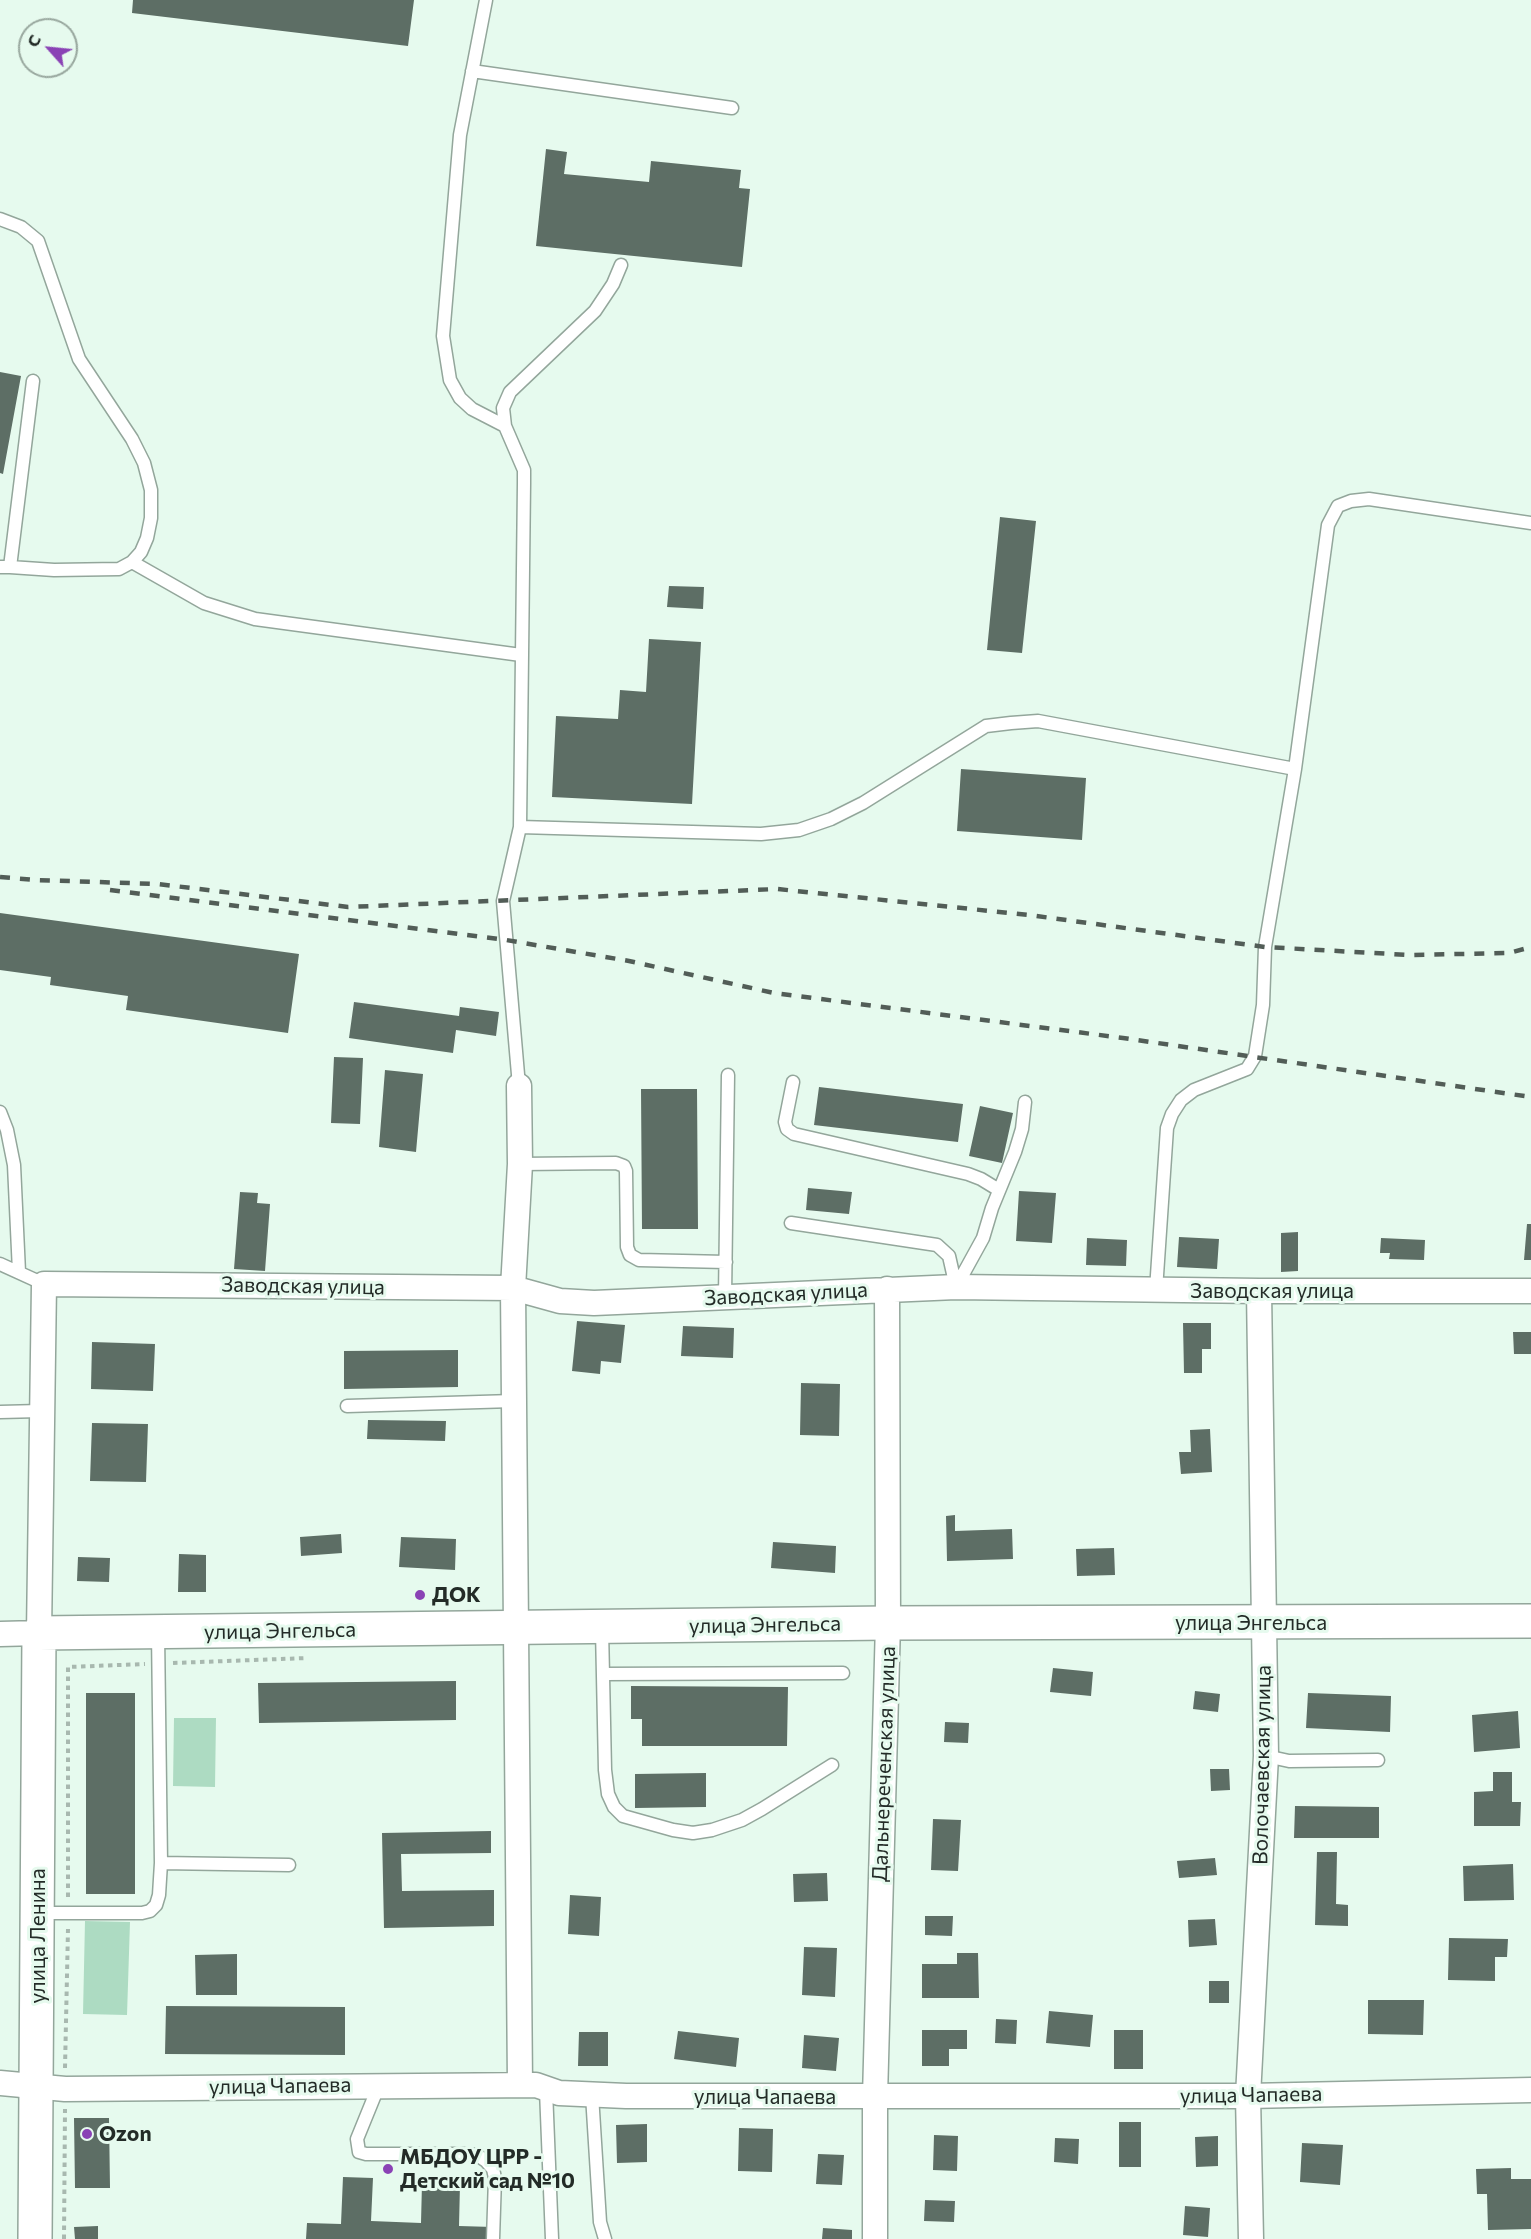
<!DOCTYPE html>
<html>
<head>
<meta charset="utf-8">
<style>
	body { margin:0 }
	#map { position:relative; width:1531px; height:2239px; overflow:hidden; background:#e6faee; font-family:Commissioner,sans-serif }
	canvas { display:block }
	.north { position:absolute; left:18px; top:18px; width:60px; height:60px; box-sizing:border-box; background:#e6faee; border:2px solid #98a79e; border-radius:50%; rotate:297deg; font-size:16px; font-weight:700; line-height:24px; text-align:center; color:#232b27 }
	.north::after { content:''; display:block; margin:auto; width:21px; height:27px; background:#8a42b5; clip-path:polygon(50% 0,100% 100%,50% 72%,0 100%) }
</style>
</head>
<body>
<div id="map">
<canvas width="1531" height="2239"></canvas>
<div class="north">С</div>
</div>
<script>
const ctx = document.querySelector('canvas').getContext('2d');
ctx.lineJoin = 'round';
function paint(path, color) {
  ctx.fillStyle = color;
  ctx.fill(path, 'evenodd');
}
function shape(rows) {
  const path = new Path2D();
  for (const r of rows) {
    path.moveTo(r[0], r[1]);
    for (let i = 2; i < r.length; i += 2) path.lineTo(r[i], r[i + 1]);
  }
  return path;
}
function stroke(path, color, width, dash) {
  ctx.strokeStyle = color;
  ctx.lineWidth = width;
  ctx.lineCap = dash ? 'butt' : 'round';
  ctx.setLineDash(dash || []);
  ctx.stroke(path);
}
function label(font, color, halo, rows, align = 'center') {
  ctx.font = font + ' Commissioner,sans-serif';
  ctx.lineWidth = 6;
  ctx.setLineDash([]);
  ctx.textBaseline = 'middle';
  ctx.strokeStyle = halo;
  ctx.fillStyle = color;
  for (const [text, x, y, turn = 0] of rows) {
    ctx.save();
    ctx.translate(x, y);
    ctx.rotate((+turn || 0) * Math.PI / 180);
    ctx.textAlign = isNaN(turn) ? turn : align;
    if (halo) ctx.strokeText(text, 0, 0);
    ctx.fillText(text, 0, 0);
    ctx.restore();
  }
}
paint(shape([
	[174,1718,216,1718,215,1787,173,1786],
	[85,1921,130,1922,127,2015,83,2014]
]), '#addbc2');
paint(shape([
	[133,0,414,0,408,46,132,13],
	[546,149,567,152,564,174,649,182,651,161,741,170,739,188,750,189,742,267,536,246],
	[0,372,21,376,3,474,0,473],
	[1000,517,1036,521,1022,653,987,650],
	[669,586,704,587,703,609,667,607],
	[649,639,701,642,692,804,552,797,556,716,618,719,620,690,646,692],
	[961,769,1086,778,1082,840,957,831],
	[0,913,299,954,288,1033,126,1010,128,996,50,985,51,977,0,970],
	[354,1002,459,1016,460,1007,499,1012,496,1036,456,1030,453,1053,349,1038],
	[334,1057,363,1058,360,1124,331,1123],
	[385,1070,423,1074,416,1152,379,1147],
	[819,1087,963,1104,958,1142,814,1125],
	[641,1089,697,1089,698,1229,642,1229],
	[980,1106,1013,1113,1002,1163,969,1156],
	[808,1188,852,1192,849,1214,806,1210],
	[1019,1191,1056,1193,1052,1243,1016,1241],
	[240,1192,258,1193,257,1203,270,1204,265,1271,234,1269],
	[1527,1224,1531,1224,1531,1260,1524,1260],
	[1298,1232,1298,1271,1281,1272,1281,1233],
	[1179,1237,1219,1239,1217,1269,1177,1267],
	[1087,1238,1127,1240,1126,1266,1086,1265],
	[1381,1238,1425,1240,1424,1260,1389,1259,1390,1253,1380,1253],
	[577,1321,625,1325,621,1363,601,1361,600,1374,572,1371],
	[1183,1323,1211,1323,1211,1349,1202,1349,1202,1373,1184,1373],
	[683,1326,734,1328,733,1358,681,1356],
	[1513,1332,1531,1332,1531,1354,1514,1354],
	[92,1342,155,1344,153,1391,91,1389],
	[458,1350,458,1387,344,1389,344,1351],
	[801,1383,840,1384,839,1436,800,1435],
	[368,1420,446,1421,445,1441,367,1439],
	[92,1423,148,1424,146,1482,90,1481],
	[1210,1429,1212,1472,1181,1474,1179,1452,1191,1452,1190,1430],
	[955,1515,955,1531,1012,1529,1013,1559,947,1561,946,1516],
	[341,1534,342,1553,301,1556,300,1537],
	[401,1537,456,1539,455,1570,399,1567],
	[773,1542,836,1546,835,1573,771,1568],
	[1114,1548,1115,1575,1077,1576,1076,1549],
	[179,1554,206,1555,206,1592,178,1592],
	[78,1557,110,1558,109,1582,77,1581],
	[1053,1668,1093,1672,1091,1696,1050,1692],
	[456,1681,456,1720,259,1723,258,1683],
	[631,1686,788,1687,787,1746,642,1746,642,1719,631,1719],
	[1195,1691,1220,1694,1218,1712,1193,1709],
	[86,1693,135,1693,135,1894,86,1894],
	[1308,1693,1391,1696,1390,1732,1306,1728],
	[1518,1711,1520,1748,1474,1752,1472,1715],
	[945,1722,969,1723,968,1743,944,1742],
	[1210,1769,1229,1769,1230,1790,1211,1791],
	[1493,1772,1512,1772,1512,1802,1521,1802,1520,1826,1474,1826,1474,1792,1493,1791],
	[706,1773,706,1807,635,1808,635,1774],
	[1295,1806,1379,1807,1379,1838,1294,1838],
	[933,1819,961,1820,958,1871,931,1870],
	[491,1831,491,1853,401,1854,402,1891,494,1890,494,1926,384,1928,382,1833],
	[1317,1852,1337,1852,1336,1904,1348,1905,1348,1926,1315,1925],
	[1215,1858,1217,1875,1179,1878,1177,1861],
	[1513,1864,1514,1900,1464,1901,1463,1866],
	[827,1873,828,1901,794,1902,793,1874],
	[570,1895,601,1897,599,1936,568,1934],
	[925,1916,953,1916,952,1936,925,1935],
	[1215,1919,1217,1945,1189,1947,1188,1920],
	[1449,1938,1508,1939,1507,1957,1495,1957,1495,1981,1448,1980],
	[804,1947,837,1948,835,1997,802,1995],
	[957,1953,978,1953,979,1998,922,1998,922,1964,957,1964],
	[237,1954,237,1995,196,1995,195,1955],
	[1209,1981,1229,1981,1229,2003,1209,2003],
	[1368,2000,1424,2000,1423,2035,1368,2034],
	[166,2006,345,2007,345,2055,165,2054],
	[1049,2011,1093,2015,1090,2047,1046,2043],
	[996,2019,1017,2020,1016,2044,995,2043],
	[922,2030,967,2030,967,2049,949,2049,949,2066,922,2066],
	[1114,2030,1143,2030,1143,2069,1114,2069],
	[678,2031,739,2038,736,2067,674,2059],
	[579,2032,608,2032,608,2066,578,2066],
	[804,2035,839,2038,836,2071,802,2068],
	[74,2118,109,2118,110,2188,75,2188],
	[1119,2122,1141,2122,1141,2167,1119,2167],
	[647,2124,647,2162,617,2163,616,2125],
	[739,2128,773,2129,772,2172,738,2171],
	[934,2135,958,2136,957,2171,933,2170],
	[1218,2136,1218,2166,1196,2167,1195,2137],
	[1055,2138,1079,2139,1078,2164,1054,2162],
	[1302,2143,1343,2145,1340,2185,1300,2182],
	[818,2154,844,2155,842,2185,816,2184],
	[1511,2168,1511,2179,1531,2179,1531,2229,1488,2230,1487,2194,1477,2194,1476,2169],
	[343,2177,373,2178,371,2221,421,2223,422,2183,460,2184,459,2226,493,2227,493,2239,306,2239,307,2223,341,2224],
	[925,2200,955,2201,954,2222,924,2221],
	[1185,2206,1210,2208,1208,2237,1183,2235],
	[98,2226,98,2239,75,2239,74,2227],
	[823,2228,852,2230,852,2239,822,2239]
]), '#5d6e65');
const lane = shape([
	[486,0,460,135,443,336,450,380,460,398,472,409,505,426],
	[472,71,732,108],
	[0,219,21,227,38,241,79,359,132,439,144,463,151,490,151,518,147,538,141,552,132,562,119,569,54,570,10,567],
	[132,562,204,603,255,619,521,655],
	[0,567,10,567,33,381],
	[520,827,761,834,799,830,831,819,863,803,986,726,1011,723,1038,721,1295,769],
	[793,1082,785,1122,787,1129,794,1134,968,1174,981,1179,999,1190],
	[519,1086,503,901,520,827,524,483,524,470,505,426,503,408,510,392,595,311,613,284,621,265],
	[0,1112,7,1130,14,1165,19,1272],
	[520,1164,616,1163,624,1166,626,1171,627,1247,630,1255,639,1260,726,1262],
	[791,1223,937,1245,949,1256,956,1287],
	[0,1264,44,1284],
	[956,1287,983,1238,992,1208,1015,1152,1022,1129,1025,1102],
	[1156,1290,1167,1128,1172,1114,1181,1100,1194,1090,1247,1069,1255,1056,1263,1005,1265,947,1295,769,1328,525,1338,506,1351,501,1369,499,1531,523],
	[725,1297,728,1075],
	[347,1406,513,1401],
	[0,1412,40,1411],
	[602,1629,605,1770,608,1794,614,1807,623,1816,673,1830,693,1833,712,1830,742,1820,762,1809,832,1765],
	[603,1674,843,1673],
	[1266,1756,1289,1761,1378,1760],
	[161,1863,289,1865],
	[39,1913,142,1913,150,1911,156,1905,159,1895,161,1863,158,1633],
	[379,2085,357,2139,359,2152,366,2154,462,2154,477,2155,486,2161,493,2169,495,2178,493,2239],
	[546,2090,552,2239],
	[592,2095,600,2222,605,2239]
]);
const street = shape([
	[519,1086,520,1164,513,1288,520,2085],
	[0,1634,39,1633,44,1284,513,1288,560,1301,594,1303,956,1287,1259,1291,1531,1291],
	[0,2083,65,2089,536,2085,559,2093,626,2096,1248,2096,1531,2090],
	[875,2239,875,2097,888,1623,887,1289],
	[1251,2239,1248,2096,1266,1756,1259,1291]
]);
const primary = shape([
	[35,2239,39,1633,888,1623,1531,1621]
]);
stroke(lane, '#93a69b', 15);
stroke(street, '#93a69b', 27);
stroke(primary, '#93a69b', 36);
stroke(shape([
	[173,1663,307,1658],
	[68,1897,68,1667,145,1664],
	[65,2068,68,1929],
	[64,2239,65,2109]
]), '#a8b8af', 4, [4.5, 4.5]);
stroke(lane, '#fff', 12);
stroke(street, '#fff', 24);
stroke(primary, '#fff', 33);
stroke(shape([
	[0,877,36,880,158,884,348,907,777,889,1029,915,1265,947,1410,955,1509,953,1531,947],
	[110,890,506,940,629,961,774,993,1123,1038,1531,1097]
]), '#525d57', 4.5, [10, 10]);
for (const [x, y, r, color] of [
	[420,1595,6,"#8a42b5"],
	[87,2134,6,"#8a42b5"],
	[388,2169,6,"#8a42b5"]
]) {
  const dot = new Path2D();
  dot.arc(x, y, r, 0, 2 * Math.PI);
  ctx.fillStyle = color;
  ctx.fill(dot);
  stroke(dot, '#e6faee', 2);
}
label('21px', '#232b27', '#e6faee', [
	["Заводская улица",303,1286,1],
	["Заводская улица",1272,1291],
	["Заводская улица",786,1294,-3],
	["улица Энгельса",1251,1623],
	["улица Энгельса",765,1625,-1],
	["улица Энгельса",280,1631,-1],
	["Дальнереченская улица",884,1764,-88],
	["Волочаевская улица",1262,1765,-89],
	["улица Ленина",38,1936,-90],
	["улица Чапаева",280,2086,-1],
	["улица Чапаева",1251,2095,-1],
	["улица Чапаева",765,2097]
]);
label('bold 21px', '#232b27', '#e6faee', [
	["ДОК",432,1595],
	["Ozon",99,2134],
	["МБДОУ ЦРР -",400,2157],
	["Детский сад №10",400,2181]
], 'left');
</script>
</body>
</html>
